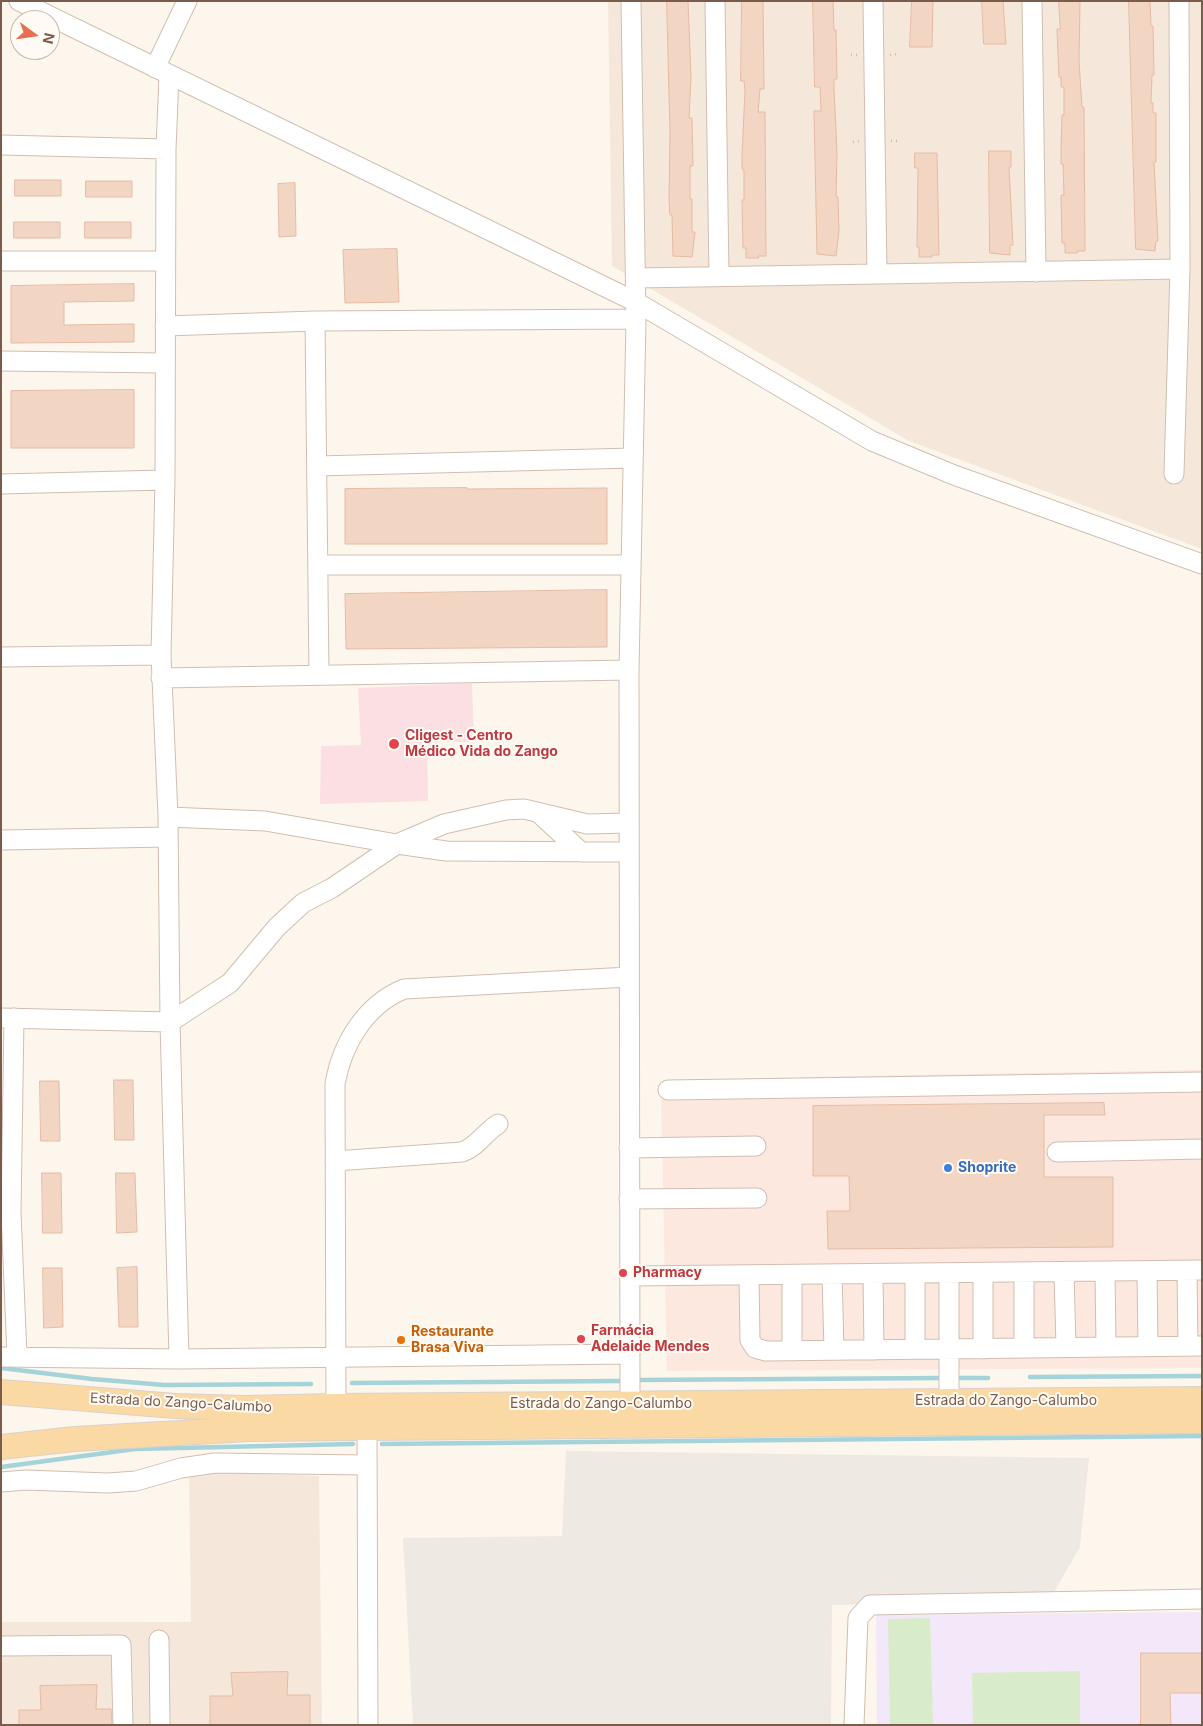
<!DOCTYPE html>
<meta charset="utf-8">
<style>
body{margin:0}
#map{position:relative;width:1203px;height:1726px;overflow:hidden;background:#fdf6ec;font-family:Inter,sans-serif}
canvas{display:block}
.frame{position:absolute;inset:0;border:2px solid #7a5c4d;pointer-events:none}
.north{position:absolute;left:10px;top:10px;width:50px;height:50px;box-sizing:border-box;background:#fffaf3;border:1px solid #cabbb1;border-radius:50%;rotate:104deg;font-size:14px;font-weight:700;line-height:20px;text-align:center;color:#7a5c4d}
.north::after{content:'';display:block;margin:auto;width:18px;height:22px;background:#e76f51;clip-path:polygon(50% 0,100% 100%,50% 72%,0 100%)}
</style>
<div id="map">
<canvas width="1203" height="1726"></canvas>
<div class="frame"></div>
<div class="north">N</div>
</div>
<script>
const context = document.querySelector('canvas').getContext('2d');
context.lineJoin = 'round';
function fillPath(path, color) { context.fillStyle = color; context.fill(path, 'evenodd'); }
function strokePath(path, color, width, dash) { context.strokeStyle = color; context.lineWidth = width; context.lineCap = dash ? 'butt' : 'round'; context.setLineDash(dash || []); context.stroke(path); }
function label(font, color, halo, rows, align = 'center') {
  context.font = font + ' Inter,sans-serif'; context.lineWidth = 4; context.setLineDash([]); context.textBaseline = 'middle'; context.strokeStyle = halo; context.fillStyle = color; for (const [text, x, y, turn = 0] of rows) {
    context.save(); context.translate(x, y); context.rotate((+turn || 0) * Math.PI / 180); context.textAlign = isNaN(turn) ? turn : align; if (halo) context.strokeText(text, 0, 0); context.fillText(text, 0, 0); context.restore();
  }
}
fillPath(new Path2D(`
 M608,1H1202V549L909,441L612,266Z
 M189,1471L319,1476L322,1725H1V1622H191Z`), '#f5e8da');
fillPath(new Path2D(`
 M1202,1070V1368L667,1371L661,1100L688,1090L795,1094L800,1077Z`), '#fde8e0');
fillPath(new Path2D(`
 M566,1451L1089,1458L1080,1547L1050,1599L832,1605L831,1725H413L403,1538L562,1536Z`), '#efe9e4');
fillPath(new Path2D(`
 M1202,1612V1725H877L876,1615Z`), '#f3e8fa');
fillPath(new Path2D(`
 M472,683L474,742H427L428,801L320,804L321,746L361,745L358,688Z`), '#fbdfe3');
fillPath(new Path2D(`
 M930,1618L933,1725H890L888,1619Z
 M1080,1671V1725H973L972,1673Z`), '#d8ecc9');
strokePath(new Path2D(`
 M1,1368L92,1379L164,1385L311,1384
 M1030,1377L1202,1376
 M954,1378H988
 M638,1380L944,1378
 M352,1383L619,1381
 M382,1444L1202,1436
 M1,1467L135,1449L353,1444`), '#a5d3da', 4.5);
const building = new Path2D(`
 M667,1H688L691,76L689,118H692L693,166H690V199H692V232H695L692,257L673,256L672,215H670L669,200L670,133Z
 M742,1H763L764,89H760L758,112H765L766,256H758L759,258H746V248H743L742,200H744V170L742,169V154L745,91L744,81H741Z
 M813,1H833L834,30H836L837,79H834V89L837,152L836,197H838L839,231L836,256L817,254L814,111H821L820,87H815Z
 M912,1H933L932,47H910Z
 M982,1H1003L1006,44H984Z
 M1059,1H1080L1079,61L1082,107H1084L1085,251H1077V253H1065V243H1062L1061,195H1064L1063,164H1061V149L1062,115H1064V87H1061V77H1059L1057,29H1060Z
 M1129,1H1150L1151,26H1153L1154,75H1152L1151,103H1153V113H1156V162H1154L1158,241H1156L1155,251L1136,249Z
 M989,151H1011V167H1009L1013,245H1010V255L990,253Z
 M915,153H937L939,255H932V257H919V247H917L918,168H915Z
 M15,180H61V196H15Z
 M86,181H132V197H86Z
 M295,183L296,236L279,237L278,184Z
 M14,222H60V238H14Z
 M85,222H131V238H85Z
 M397,249L399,302L345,303L343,250Z
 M134,284V301L64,302V325L134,324V342L11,343V286Z
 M134,390V448H11V391Z
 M467,488V489L607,488V544H345V489Z
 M607,590V647L346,649L345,594Z
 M114,1080H133L134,1140H115Z
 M40,1081H59L60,1141H41Z
 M1104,1103L1105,1115H1044V1177H1113V1247L828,1249L827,1211H850L849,1176H813V1106Z
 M42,1173H61L62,1233H43Z
 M116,1173H135L137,1232L117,1233Z
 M137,1267L138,1327H119L117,1268Z
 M43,1268H62L63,1327L44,1328Z
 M1141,1653H1202V1693H1170L1171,1725H1141Z
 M288,1672L287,1695H310V1725H210V1696H233L231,1673Z
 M97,1685L96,1709H111L112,1725H19V1710H41L40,1686Z`);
fillPath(building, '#f3d5c3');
strokePath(building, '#e6bba3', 1);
const minor = new Path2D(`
 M19,1L636,302L872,441L954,475L1202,564
 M715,1L719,277
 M873,1L877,274
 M1032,1L1036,272
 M155,68L187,1
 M169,76L166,149L165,480L161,655L168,817L170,1022L179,1359
 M1,145L166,149
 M1,261H164
 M636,278L1180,269
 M315,321L319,675
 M165,326L315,321L636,319
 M1,361L165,363
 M317,466L633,458
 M1174,474L1180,269L1179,1
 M1,484L165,480
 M318,565H631
 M1,657L161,655
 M161,678L629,670
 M540,814L581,852
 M168,817L265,821L397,844L444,824L506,810L524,809L587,824L628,823
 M1,840L168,837
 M1,1018L170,1022L230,983L277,927L303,903L332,888L397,844L446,851L628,852
 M14,1018L11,1212L17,1356
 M668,1090L1202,1082
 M629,1148L756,1146
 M1057,1152L1202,1149
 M335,1161L462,1152C477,1147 484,1133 498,1124
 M629,1199L757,1198
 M1147,1271L1148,1346
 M1187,1271L1188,1346
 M1064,1272L1066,1347
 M1105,1272L1106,1347
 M983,1273V1349
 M1024,1273V1348
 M873,1274L874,1350
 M915,1274V1349
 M949,1274V1402
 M832,1275L834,1350
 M629,1276L1202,1270
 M749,1276L750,1340L755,1348L766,1351L1202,1346
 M792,1276V1351
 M1,1357L179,1359L629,1354
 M630,1403L629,670L636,319L631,1
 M336,1406L335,1084C342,1044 365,1005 404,989L629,977
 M367,1429L368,1725
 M1,1482L26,1480L108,1483L136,1481L181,1468L215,1463L367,1465
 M159,1640L160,1725
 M1,1646L121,1645L123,1725
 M854,1725L858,1618L870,1605L1202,1599`);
const major = new Path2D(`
 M1,1392L175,1406L245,1408L336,1406L1202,1399
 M1,1447L75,1439L249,1429L1202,1421`);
strokePath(minor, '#d1beb0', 21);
strokePath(major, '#dad1cd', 26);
strokePath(new Path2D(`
 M851,55H858
 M890,55L898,54
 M891,141H900
 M853,142L859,141`), '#d9b8a5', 2.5, [1, 4]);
strokePath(minor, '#fff', 19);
strokePath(major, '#fbd9a5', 24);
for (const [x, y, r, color] of [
 [394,744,6,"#e0444e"],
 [948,1168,5,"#3f7fe0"],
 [623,1273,5,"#e0444e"],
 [581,1339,5,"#e0444e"],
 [401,1340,5,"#e8710a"]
]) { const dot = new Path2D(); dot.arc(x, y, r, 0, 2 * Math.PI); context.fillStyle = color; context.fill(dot); strokePath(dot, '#fffaf3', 2); }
label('bold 14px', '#be3a42', '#fffaf3', [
 ["Cligest - Centro",405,736],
 ["Médico Vida do Zango",405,752],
 ["Pharmacy",633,1273],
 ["Farmácia",591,1331],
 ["Adelaide Mendes",591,1347]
], 'left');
label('bold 14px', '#366cbe', '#fffaf3', [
 ["Shoprite",958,1168]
], 'left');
label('bold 14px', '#c56008', '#fffaf3', [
 ["Restaurante",411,1332],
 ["Brasa Viva",411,1348]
], 'left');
label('14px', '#7a5c4d', '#fffaf3', [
 ["Estrada do Zango-Calumbo",1006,1401],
 ["Estrada do Zango-Calumbo",181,1403,3],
 ["Estrada do Zango-Calumbo",601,1404]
]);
</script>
